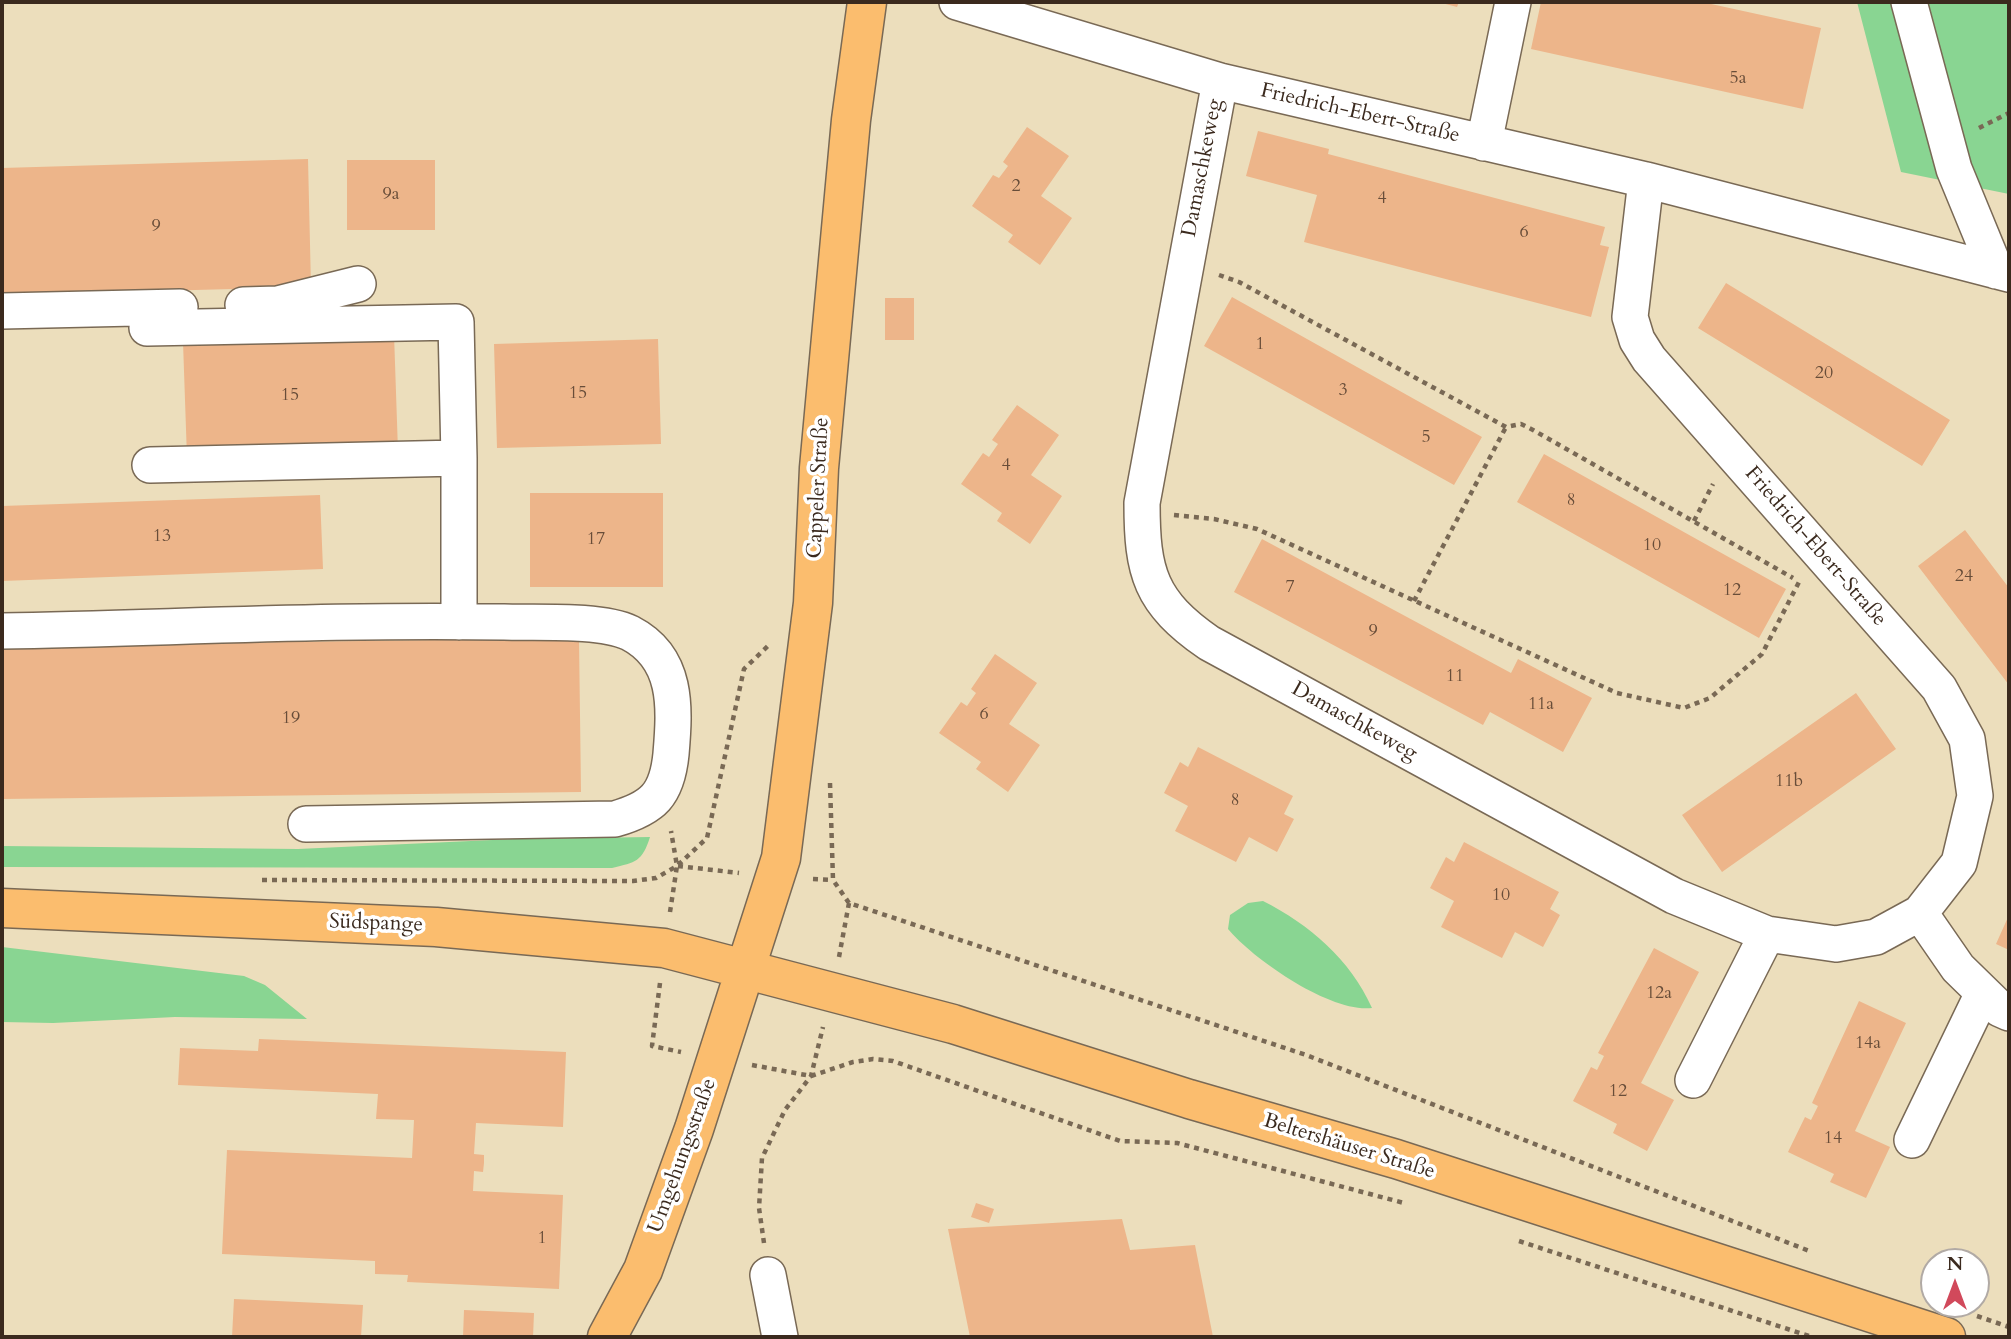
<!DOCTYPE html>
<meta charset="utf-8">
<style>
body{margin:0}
#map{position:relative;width:2011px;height:1339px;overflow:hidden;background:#ecdebc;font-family:Cardo,serif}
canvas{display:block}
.frame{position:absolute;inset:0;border:4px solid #3b2a1e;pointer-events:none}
.north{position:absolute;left:1920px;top:1248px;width:70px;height:70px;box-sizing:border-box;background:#fff;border:2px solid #b1aaa5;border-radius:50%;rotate:0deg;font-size:19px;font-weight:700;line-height:28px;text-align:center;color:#3b2a1e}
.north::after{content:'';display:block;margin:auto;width:24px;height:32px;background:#d1495b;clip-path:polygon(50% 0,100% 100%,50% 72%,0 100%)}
</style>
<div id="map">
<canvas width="2011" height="1339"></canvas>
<div class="frame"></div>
<div class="north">N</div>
</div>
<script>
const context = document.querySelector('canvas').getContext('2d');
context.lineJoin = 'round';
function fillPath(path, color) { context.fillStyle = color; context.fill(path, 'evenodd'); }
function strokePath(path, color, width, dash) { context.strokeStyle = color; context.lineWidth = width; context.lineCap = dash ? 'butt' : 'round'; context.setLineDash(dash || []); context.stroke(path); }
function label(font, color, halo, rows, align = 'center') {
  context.font = font + ' Cardo,serif'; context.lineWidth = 7; context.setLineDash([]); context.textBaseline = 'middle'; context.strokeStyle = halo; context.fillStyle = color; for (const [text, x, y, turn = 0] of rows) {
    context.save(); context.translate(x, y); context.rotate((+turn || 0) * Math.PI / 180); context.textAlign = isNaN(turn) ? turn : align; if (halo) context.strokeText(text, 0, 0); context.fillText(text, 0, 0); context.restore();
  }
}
fillPath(new Path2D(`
 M1857,2H2009V194L1901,172Z
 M650,837C642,862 636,862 612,868L2,867V846L298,849L514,839Z
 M1263,901C1310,925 1350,959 1372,1008C1331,1013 1254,960 1228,929L1230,915L1248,903Z
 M2,947L244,976L265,985L307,1019L175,1017L53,1023L2,1022Z`), '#89d592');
fillPath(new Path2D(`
 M1438,2H1459L1457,7Z
 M1541,2H1702L1821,28L1803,109L1531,49Z
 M1027,127L1069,156L1041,196L1072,218L1040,265L1008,242L1013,235L972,206L993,175L999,178L1008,166L1003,162Z
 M1258,131L1329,149L1328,154L1605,227L1600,245L1609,247L1591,317L1304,242L1317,195L1246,176Z
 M308,159L311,287L2,295V168Z
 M347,160H435V230H347Z
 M1726,283L1950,420L1922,466L1698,328Z
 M1232,297L1482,437L1454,485L1204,346Z
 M885,298H914V340H885Z
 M394,334L398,451L187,458L183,342Z
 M658,339L661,444L497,448L494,344Z
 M1017,405L1059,435L1031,475L1062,496L1030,544L997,521L1002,513L961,484L983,453L989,457L998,444L992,440Z
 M1544,454L1786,589L1759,638L1517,502Z
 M530,493H663V587H530Z
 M320,495L323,569L2,581V506Z
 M1965,530L2009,588V685L1918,566Z
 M1262,539L1511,673L1518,659L1592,698L1563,752L1490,712L1483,725L1234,592Z
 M579,638L581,792L2,799V646Z
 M995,654L1037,683L1009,724L1040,745L1008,792L976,769L981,762L939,733L961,702L967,706L976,693L971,689Z
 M1856,693L1896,749L1722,872L1682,815Z
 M1198,747L1293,796L1284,814L1294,819L1277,852L1249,837L1236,862L1175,831L1188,806L1164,793L1180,762L1188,767Z
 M1464,842L1559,892L1550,909L1560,915L1543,947L1515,932L1502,958L1441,927L1454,901L1430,888L1446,857L1454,862Z
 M2009,915V950L1996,944Z
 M1654,948L1699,972L1641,1083L1674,1100L1647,1151L1613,1133L1617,1124L1573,1101L1591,1067L1597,1070L1604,1056L1598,1053Z
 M1859,1001L1906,1023L1855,1131L1890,1147L1866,1198L1830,1182L1834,1174L1788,1152L1805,1117L1811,1120L1818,1106L1812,1103Z
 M259,1039L566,1052L563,1127L476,1123L474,1154L484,1155V1163L483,1172L474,1171L473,1191L563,1195L559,1289L407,1282L408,1275L375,1274V1261L222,1254L227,1150L412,1158L414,1120L376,1119L378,1094L178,1085L180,1048L258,1051Z
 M976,1203L994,1209L989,1223L971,1217Z
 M1122,1219L1130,1250L1195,1245L1213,1337H970L948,1229Z
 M234,1299L363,1305L361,1337H232Z
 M464,1310L534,1313L533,1337H463Z`), '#edb58a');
const minor = new Path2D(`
 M957,2L1220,81L1646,180L2009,274
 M1909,2L1954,169L1996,271
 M1220,81L1142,503C1142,573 1150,602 1209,643L1674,896L1767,934L1836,944L1876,937L1920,913L1959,863L1975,796L1967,739L1939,688L1649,359L1637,340L1630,317L1646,180
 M1484,143L1513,2
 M243,305L278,304L358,284
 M2,311L180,307
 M147,328L456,322L459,458
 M150,465L459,458V622
 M2,631C169,628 337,619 504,622C537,623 601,619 630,633C678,658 675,707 671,754C667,795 653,808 615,819L306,824
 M1920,913L1958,968L2000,1009L2009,1013
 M1693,1080L1767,934
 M1912,1140L1983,993
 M768,1275L780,1337`);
const major = new Path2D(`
 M2,908L436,927L664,948L953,1024L1189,1099L1396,1159L1946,1337
 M607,1337L643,1270L694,1129L781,858L813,603L819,468L851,120L867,2`);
strokePath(minor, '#796955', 38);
strokePath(major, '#796955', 41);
strokePath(new Path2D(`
 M1979,128L2009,113
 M1219,275L1239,282L1506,427L1521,424L1533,430L1793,578
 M1174,515L1214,519L1257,529L1617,693L1684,708L1710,698L1762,654L1799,582
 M1694,521L1713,484
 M1414,601L1506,427
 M830,783L833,880L849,903L1306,1055L1812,1252
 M678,866L739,873
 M813,879L833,880
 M262,880L633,881L656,878L677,866L707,838L744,669L771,643
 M670,912L677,866L671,831
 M839,957L849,903
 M660,983L652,1046L681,1052
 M752,1065L811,1076L853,1062L873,1059L893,1061L1120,1141L1177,1143L1404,1203
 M1519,1241L1812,1337
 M764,1243L759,1208L762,1158L785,1110L811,1076L823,1027
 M1977,1316L2009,1327`), '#796955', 4.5, [5, 5]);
strokePath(minor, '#fff', 35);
strokePath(major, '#fbbd6e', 38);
label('18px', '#684d39', null, [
 ["5a",1738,79],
 ["2",1016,187],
 ["9a",391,195],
 ["4",1382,199],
 ["9",156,227],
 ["6",1524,233],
 ["1",1260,345],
 ["20",1824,374],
 ["3",1343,391],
 ["15",578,394],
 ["15",290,396],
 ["5",1426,438],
 ["4",1006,466],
 ["8",1571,501],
 ["13",162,537],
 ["17",596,540],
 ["10",1652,546],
 ["24",1964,577],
 ["7",1290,588],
 ["12",1732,591],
 ["9",1373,632],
 ["11",1455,677],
 ["11a",1541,705],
 ["6",984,715],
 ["19",291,719],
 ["11b",1789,782],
 ["8",1235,801],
 ["10",1501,896],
 ["12a",1659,994],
 ["14a",1868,1044],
 ["12",1618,1092],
 ["14",1833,1139],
 ["1",542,1239]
]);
label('21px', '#3b2a1e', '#fff', [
 ["Friedrich-Ebert-Straße",1360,114,13],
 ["Damaschkeweg",1203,168,-79],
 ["Cappeler Straße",819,488,-87],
 ["Friedrich-Ebert-Straße",1815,547,49],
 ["Damaschkeweg",1354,722,29],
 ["Südspange",376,924,2],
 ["Beltershäuser Straße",1349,1147,17],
 ["Umgehungsstraße",683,1156,-70]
]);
</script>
